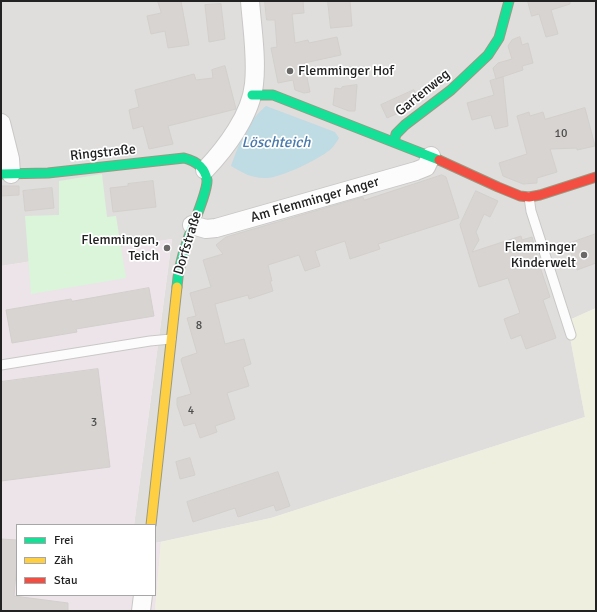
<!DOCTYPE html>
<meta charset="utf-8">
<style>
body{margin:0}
#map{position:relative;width:597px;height:612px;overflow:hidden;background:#f0eeeb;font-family:Signika,sans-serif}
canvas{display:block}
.frame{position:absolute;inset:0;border:2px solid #222;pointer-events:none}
.legend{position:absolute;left:16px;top:524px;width:140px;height:72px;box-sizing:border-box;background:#fff;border:1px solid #a7a7a7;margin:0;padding:5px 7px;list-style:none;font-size:12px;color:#222}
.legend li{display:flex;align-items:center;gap:8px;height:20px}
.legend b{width:20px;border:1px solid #a7a7a7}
</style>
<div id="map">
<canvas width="597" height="612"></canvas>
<div class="frame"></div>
<ul class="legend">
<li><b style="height:5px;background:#16e098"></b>Frei</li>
<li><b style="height:5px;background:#ffcf43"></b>Zäh</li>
<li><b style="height:5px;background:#f24e42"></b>Stau</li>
</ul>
</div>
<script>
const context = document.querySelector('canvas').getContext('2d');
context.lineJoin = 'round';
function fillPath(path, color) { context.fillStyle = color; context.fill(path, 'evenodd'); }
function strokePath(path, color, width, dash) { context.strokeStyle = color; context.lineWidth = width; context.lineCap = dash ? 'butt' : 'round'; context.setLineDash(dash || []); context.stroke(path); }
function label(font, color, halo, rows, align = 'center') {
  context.font = font + ' Signika,sans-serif'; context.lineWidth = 3.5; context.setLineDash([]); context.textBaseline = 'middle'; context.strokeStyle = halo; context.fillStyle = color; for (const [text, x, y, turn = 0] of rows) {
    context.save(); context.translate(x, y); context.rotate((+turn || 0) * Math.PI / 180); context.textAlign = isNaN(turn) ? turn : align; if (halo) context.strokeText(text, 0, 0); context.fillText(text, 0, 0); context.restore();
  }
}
fillPath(new Path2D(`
 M1,1H596V308L567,321L585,417L271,518L155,543V525H134L172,239L1,266Z`), '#dfdedc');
fillPath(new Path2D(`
 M172,239L134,525H17V595H155V543L161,542L155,611H1V266Z`), '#ede4e9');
fillPath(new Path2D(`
 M596,308V611H155L161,542L271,518L585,417L567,321Z`), '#efefdf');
fillPath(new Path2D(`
 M102,174L107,217L116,216L126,278L31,294L25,216L59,215V181Z`), '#daf5da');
fillPath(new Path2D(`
 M266,106L335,132L339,138C337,141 335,145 332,148C322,158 279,179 265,178C251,178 243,173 231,166C240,142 246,123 266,106Z`), '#bfdbe3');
const building = new Path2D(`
 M158,1H181L189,45L168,48L165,31L151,34L147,16L161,13Z
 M265,1H303L304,13L292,14L295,43L308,40L309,43L337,37L341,55L304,63L310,92L304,93L295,90L293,80L278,83L271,48L277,47L275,20H267Z
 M328,1H350L352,26L331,28Z
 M528,1H570V4L551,10L558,34L546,37L539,14L532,16Z
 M221,4L225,39L209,42L205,5Z
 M520,37L522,45L528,43L533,63L522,66L523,70L496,79L493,68L498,63L512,59L508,46L512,40Z
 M225,66L236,109L168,126L173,144L149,149L143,126L133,129L129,110L139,107L135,90L194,74L196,80L213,78L212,70Z
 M503,77L508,126L495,129L491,115L472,120L467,103L494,95L490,81Z
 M357,85L355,111H349L333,105L335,88L341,89L342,87Z
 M414,90L418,99L403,111L387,118L381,105Z
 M585,108L595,146L577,150V148L550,149L557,172L537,178V183L523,184L503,176L499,163L527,154L517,116L529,112L530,116L543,112L545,119Z
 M442,175L446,177L459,218L378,244L380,249L350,259L345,241L315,251L320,266L305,271L299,255L268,265L272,281H270L273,291L249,299L248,295L215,304L225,344L244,339L251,364L243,367L249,386L227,393L235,419L215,426L217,432L200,438L195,423L184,426L177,405V398L191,394L181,360L182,358L197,353L187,318L196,316L190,293L211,287L203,260L223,254L216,245L226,237L363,197L364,200Z
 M153,181L156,207L113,212L110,188L128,186V184Z
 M1,186H19V195L1,196Z
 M52,188L54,208L25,211L23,191Z
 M476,191L498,201L490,217L484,214L476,232L479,240L472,252L521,236L522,240L532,237L537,255H536L550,297L543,300L556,338L526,349L521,335L511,339L504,319L520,313L508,278L479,287L460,225Z
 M596,234V263L577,270L568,244Z
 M149,288L154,316L76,329L77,332L12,343L6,310L71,299L72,301Z
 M98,369L110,467L1,481V382Z
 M190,458L195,475L180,479L176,462Z
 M278,472L290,506L276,511L274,505L238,517L235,508L193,522L187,502Z
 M1,539L17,540V562L14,596L68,603V611H1Z`);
fillPath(building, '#d7d4d2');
strokePath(building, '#d3d0cc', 1);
const lane = new Path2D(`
 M529,197L531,211L571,335
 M1,365L150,341L171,339`);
const street = new Path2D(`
 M1,123L10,159L11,174
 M205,170C226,148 251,115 254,84C257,58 252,27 250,1
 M192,225L206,229L216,228L416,171L426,167L431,156
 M141,611L143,595`);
const fast = new Path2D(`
 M252,95H273L439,160
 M394,142L396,134L405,125L451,90L488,55L499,38L509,1
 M1,174L48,173L184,158C196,161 205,167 207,180C208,191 191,229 187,242C182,256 178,272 177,287`);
const slow = new Path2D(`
 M151,525L177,287`);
const jam = new Path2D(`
 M439,160L498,187L520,196L529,197L540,195L596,177`);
strokePath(lane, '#c9c8c7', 11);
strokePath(street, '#c9c8c7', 20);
strokePath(fast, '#999a82', 11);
strokePath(slow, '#999a82', 11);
strokePath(jam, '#999a82', 11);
strokePath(lane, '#fdfcfc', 9);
strokePath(street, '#fdfcfc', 18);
strokePath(fast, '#16e098', 9);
strokePath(slow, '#ffcf43', 9);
strokePath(jam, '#f24e42', 9);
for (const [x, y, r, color] of [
 [290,71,4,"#6a6968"],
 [167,248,4,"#6a6968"],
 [584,255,4,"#6a6968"]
]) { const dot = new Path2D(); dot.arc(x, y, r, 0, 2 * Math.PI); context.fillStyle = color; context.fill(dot); strokePath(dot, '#fff', 1.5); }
label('12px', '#4f4e4e', null, [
 ["10",561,134],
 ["8",199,326],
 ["4",191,411],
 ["3",94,423]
]);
label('14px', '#222', '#fff', [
 ["Flemminger Hof",298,71,"left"],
 ["Flemmingen,",159,240],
 ["Teich",159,256],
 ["Flemminger",576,247],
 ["Kinderwelt",576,263]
], 'right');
label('14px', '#222', '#fff', [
 ["Gartenweg",423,93,-39],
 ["Ringstraße",103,153,-6],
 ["Am Flemminger Anger",315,200,-16],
 ["Dorfstraße",188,243,-73]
]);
label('italic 15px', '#4a7aab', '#fff', [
 ["Löschteich",276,143]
]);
</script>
